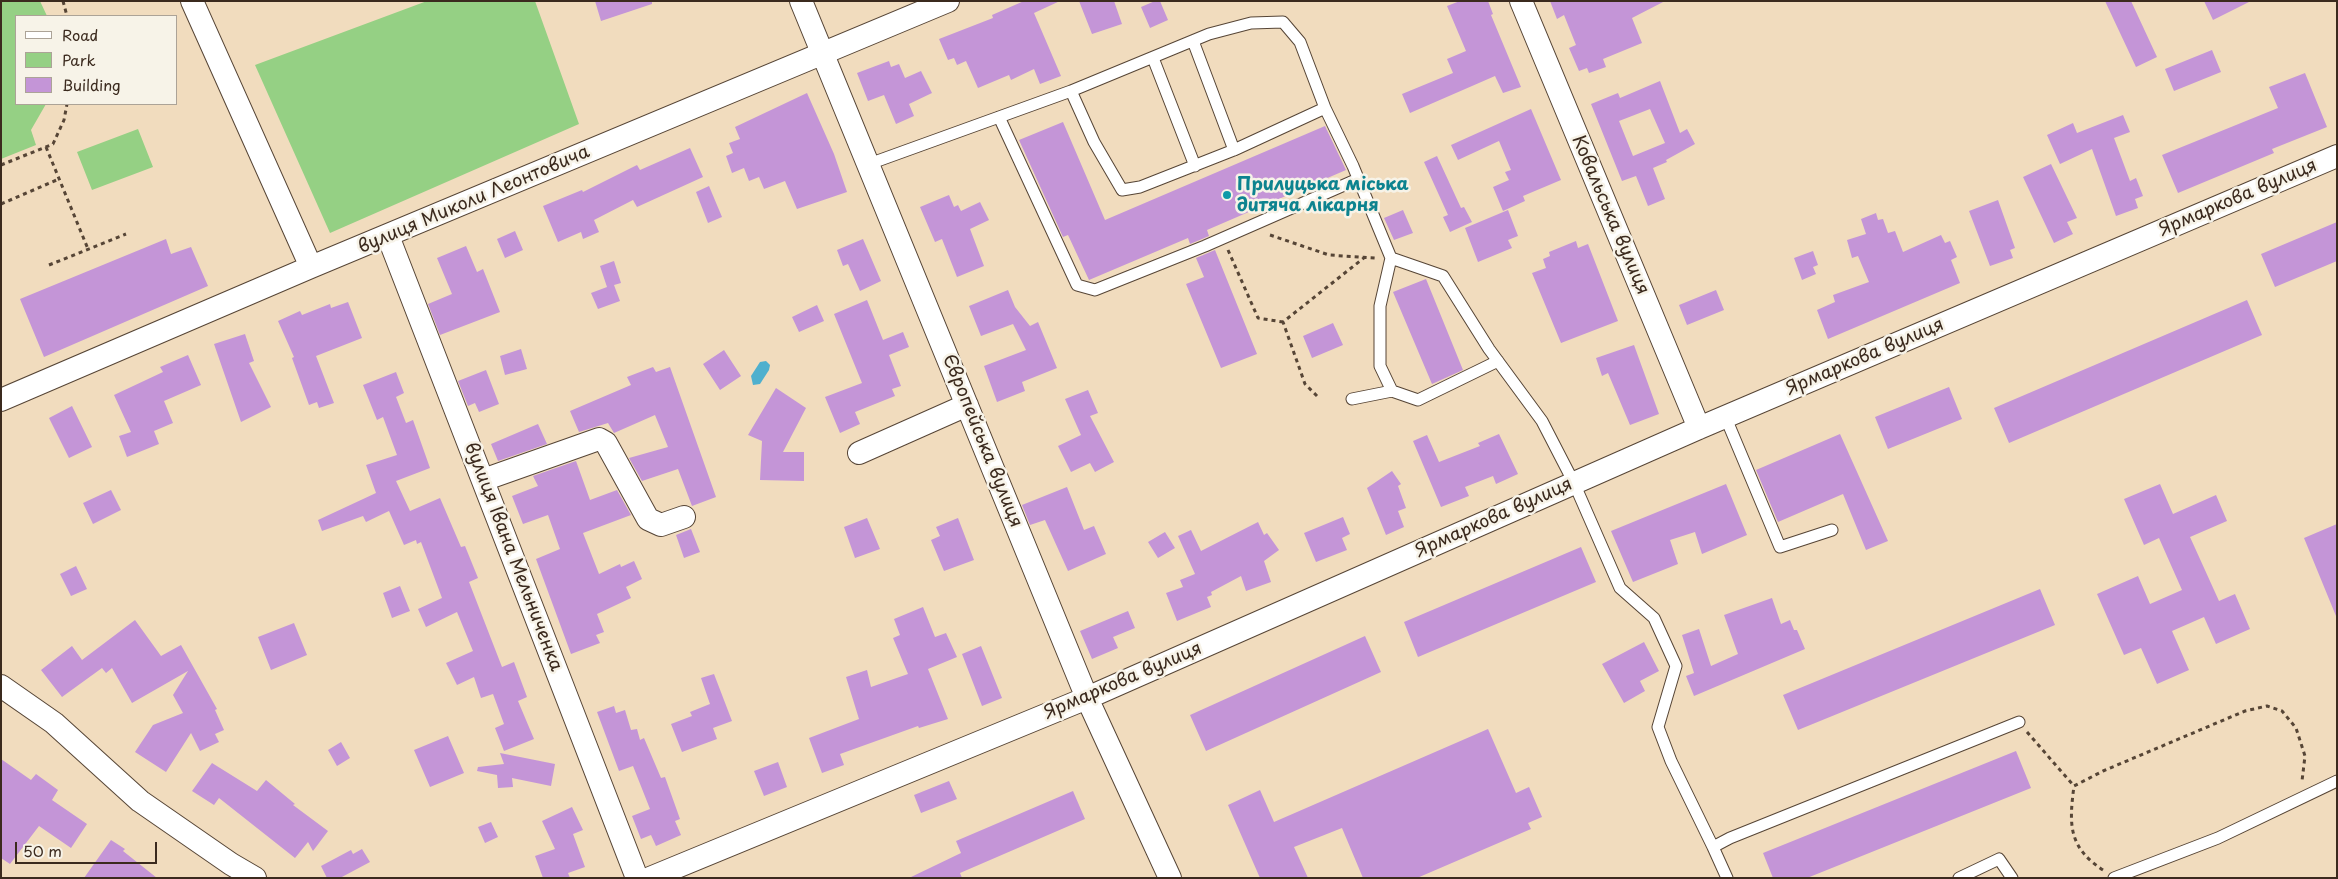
<!DOCTYPE html>
<meta charset="utf-8">
<style>
body{margin:0}
#map{position:relative;width:2338px;height:879px;overflow:hidden;background:#f1dcbe;font-family:"Playpen Sans",sans-serif}
canvas{display:block}
.frame{position:absolute;inset:0;border:2px solid #3b2a1e;pointer-events:none}
.legend{position:absolute;left:15px;top:15px;width:162px;height:90px;box-sizing:border-box;background:#f7f3e8;border:1px solid #aca397;margin:0;padding:6px 9px;list-style:none;font-size:15px;color:#3b2a1e}
.legend li{display:flex;align-items:center;gap:10px;height:25px}
.legend b{width:25px;border:1px solid #aca397}
.scale{position:absolute;left:15px;top:842px;width:142px;height:22px;box-sizing:border-box;border:2px solid #3b2a1e;border-top:0;padding-left:6px;font-size:15px;line-height:18px;white-space:nowrap;color:#3b2a1e;-webkit-text-stroke:4px #f7f3e8;paint-order:stroke}
</style>
<div id="map">
<canvas width="2338" height="879"></canvas>
<div class="frame"></div>
<ul class="legend">
<li><b style="height:6px;background:#fff"></b>Road</li>
<li><b style="height:14px;background:#95d084"></b>Park</li>
<li><b style="height:14px;background:#c495d7"></b>Building</li>
</ul>
<div class="scale">50 m</div>
</div>
<script>
const context = document.querySelector('canvas').getContext('2d');
context.lineJoin = 'round';
function fillPath(path, color) { context.fillStyle = color; context.fill(path, 'evenodd'); }
function strokePath(path, color, width, dash) { context.strokeStyle = color; context.lineWidth = width; context.lineCap = dash ? 'butt' : 'round'; context.setLineDash(dash || []); context.stroke(path); }
function label(font, color, halo, rows, align = 'center') {
  context.font = font + ' "Playpen Sans",sans-serif'; context.lineWidth = 5; context.setLineDash([]); context.textBaseline = 'middle'; context.strokeStyle = halo; context.fillStyle = color; for (const [text, x, y, turn = 0] of rows) {
    context.save(); context.translate(x, y); context.rotate((+turn || 0) * Math.PI / 180); context.textAlign = isNaN(turn) ? turn : align; if (halo) context.strokeText(text, 0, 0); context.fillText(text, 0, 0); context.restore();
  }
}
fillPath(new Path2D(`
 M1,1H40L47,16H16V104H46L31,130L36,145L1,159Z
 M427,1H535L579,124L330,233L255,65Z
 M138,129L153,167L92,190L77,152Z`), '#95d084');
fillPath(new Path2D(`
 M766,361L770,365L769,370L760,384L753,385L751,376L760,362Z`), '#4fb0ce');
fillPath(new Path2D(`
 M595,1H652V4L601,21Z
 M1024,1H1060L1034,13L1061,76L1040,84L1034,69L1011,80L1009,75L978,88L966,61L957,65L954,58L948,60L939,39L993,18L992,15Z
 M1079,1H1114L1122,24L1092,34Z
 M1155,1H1160L1168,20L1150,28L1141,7Z
 M1460,1H1488L1493,14L1491,15L1521,87L1503,93L1495,76L1410,113L1402,94L1453,73L1447,59L1466,51L1447,6Z
 M1550,1H1665L1632,18L1642,43L1603,59L1606,67L1589,73L1587,68L1579,71L1569,48L1576,45L1564,15L1557,19Z
 M2105,1H2131L2157,57L2136,67Z
 M2204,1H2251L2213,20Z
 M2212,50L2221,72L2174,91L2165,69Z
 M889,61L891,67L899,64L905,78L921,71L932,93L909,104L914,116L896,124L884,95L868,101L857,73Z
 M2305,73L2327,127L2272,149L2274,153L2178,193L2162,155L2278,108L2269,87Z
 M1660,81L1680,133L1687,129L1695,144L1666,160L1667,162L1653,168L1665,199L1648,206L1636,176L1622,181L1591,104L1618,93L1620,98ZM1650,109L1665,143L1633,156L1619,121Z
 M807,93L834,154L847,192L797,209L785,181L764,189L759,177L749,181L744,168L732,173L726,156L733,153L729,143L740,139L735,127Z
 M1531,109L1561,180L1523,196L1525,201L1503,211L1493,187L1509,180L1505,172L1511,170L1499,141L1458,160L1451,145Z
 M2123,115L2130,132L2114,138L2130,181L2136,178L2143,196L2135,199L2138,208L2116,216L2092,149L2060,164L2047,135L2073,123L2077,133Z
 M1063,122L1105,220L1325,126L1346,170L1207,230L1209,236L1202,239L1190,244L1188,238L1089,280L1068,235L1063,237L1019,140Z
 M690,148L703,177L637,207L633,200L594,220L599,232L583,239L581,232L558,242L543,206L582,190L583,192L637,165L640,170Z
 M1437,156L1461,208L1464,207L1472,222L1450,232L1443,217L1448,215L1424,162Z
 M2051,164L2077,218L2067,222L2073,234L2054,243L2023,177Z
 M709,186L722,217L708,223L696,192Z
 M949,195L954,207L958,205L961,211L980,202L989,220L970,229L984,266L957,277L942,239L935,242L920,207Z
 M1998,200L2015,248L2010,250L2013,258L1990,266L1969,211Z
 M1403,210L1413,233L1394,240L1384,218Z
 M1508,210L1518,236L1508,240L1512,248L1478,262L1465,228Z
 M1876,213L1878,220L1883,219L1888,233L1895,231L1903,252L1941,235L1945,243L1950,241L1957,257L1951,260L1960,283L1828,339L1817,310L1835,302L1833,295L1869,282L1858,256L1852,258L1847,240L1866,234L1861,219Z
 M2337,222V261L2275,287L2261,254Z
 M515,231L523,250L505,258L497,239Z
 M166,239L171,254L191,247L208,286L44,357L20,299Z
 M863,239L881,281L860,291L848,264L843,266L837,250Z
 M1576,241L1578,248L1588,244L1618,321L1561,343L1532,273L1546,268L1543,259L1550,256L1549,252Z
 M466,246L477,272L483,269L500,312L440,335L428,304L452,294L437,258Z
 M1215,250L1257,354L1221,368L1186,284L1204,277L1196,258Z
 M1813,251L1818,265L1813,267L1816,274L1802,280L1794,258Z
 M614,261L621,283L614,285L620,301L598,309L591,293L607,287L600,266Z
 M1426,279L1463,370L1432,384L1393,292Z
 M1008,290L1015,307L1030,326L1038,322L1057,368L1022,382L1025,391L997,402L984,366L1026,350L1013,324L981,336L969,306Z
 M1716,290L1724,310L1687,325L1679,305Z
 M867,300L883,340L903,332L909,347L889,355L901,386L892,389L895,396L855,412L860,424L840,433L825,397L862,383L834,314Z
 M2247,300L2262,335L2009,443L1994,408Z
 M348,302L362,338L316,356L334,403L319,408L317,402L309,405L292,358L294,357L278,321L300,311L302,315L330,304L331,308Z
 M817,305L824,321L799,332L792,317Z
 M1333,323L1343,345L1312,358L1303,336Z
 M245,334L254,361L249,363L271,407L241,422L214,344Z
 M1634,345L1659,414L1630,425L1608,373L1602,376L1596,358Z
 M521,349L527,369L505,375L500,356Z
 M724,350L741,376L720,390L703,364Z
 M188,355L201,385L164,401L173,423L154,431L159,444L127,457L119,436L131,432L114,395L163,372L160,367Z
 M653,367L656,372L670,367L716,497L692,506L678,469L642,481L629,458L668,447L655,415L614,433L608,423L579,432L570,411L631,385L627,377Z
 M486,370L499,404L479,412L475,403L468,406L458,381Z
 M396,372L404,393L396,397L406,423L413,420L430,468L396,481L410,511L440,498L461,547L465,546L478,578L469,582L502,667L514,662L527,697L518,701L534,739L504,751L495,728L504,724L493,694L481,698L474,677L457,685L446,663L473,651L457,612L426,627L418,609L442,598L421,542L417,544L416,540L404,545L389,511L366,522L363,516L322,531L318,520L376,493L366,465L397,455L383,417L377,420L363,385Z
 M1949,387L1962,419L1888,449L1875,417Z
 M776,388L806,408L783,452H804V481L760,480L762,441L748,435Z
 M1088,390L1098,413L1090,416L1114,462L1095,472L1090,463L1071,472L1058,446L1081,435L1065,399Z
 M72,406L92,447L69,458L49,418Z
 M538,424L547,444L498,461L491,444Z
 M1499,434L1518,474L1496,484L1493,476L1465,487L1469,496L1441,507L1413,441L1427,435L1439,462L1480,446L1478,443Z
 M1840,434L1888,541L1866,550L1843,494L1778,522L1756,470Z
 M576,461L590,500L617,490L631,515L583,533L599,574L620,564L621,567L634,561L642,579L626,587L631,598L597,614L604,632L596,635L600,643L571,654L536,559L560,549L548,515L523,524L512,496L538,486L533,476Z
 M1392,471L1401,484L1398,486L1406,508L1398,511L1404,527L1386,535L1367,488Z
 M1726,484L1747,535L1702,554L1695,532L1670,540L1678,564L1633,582L1611,531Z
 M2160,484L2173,514L2216,495L2227,521L2190,537L2219,601L2235,594L2250,629L2216,644L2204,617L2172,631L2189,670L2157,684L2141,648L2124,655L2097,594L2138,576L2150,604L2182,590L2159,538L2144,545L2124,499Z
 M1067,487L1084,530L1094,526L1106,554L1068,571L1045,520L1030,525L1022,505Z
 M111,490L121,510L93,524L83,503Z
 M1343,517L1350,534L1342,538L1347,550L1316,562L1304,533Z
 M867,518L880,549L855,558L844,527Z
 M958,518L974,560L944,571L931,540L940,536L936,527Z
 M1258,522L1264,535L1267,533L1279,550L1264,561L1271,582L1246,591L1241,576L1211,592L1212,595L1207,597L1211,607L1177,621L1166,593L1183,587L1180,580L1195,574L1178,536L1191,530L1201,551Z
 M2337,524V616H2336L2304,538Z
 M691,529L700,552L684,558L676,535Z
 M1165,532L1175,548L1158,558L1148,542Z
 M1581,547L1596,582L1418,657L1404,622Z
 M76,566L87,589L71,596L60,574Z
 M400,586L410,611L392,618L383,593Z
 M2040,589L2055,625L1798,730L1783,695Z
 M1772,598L1781,624L1790,620L1794,630H1797L1805,649L1694,696L1686,676L1694,673L1682,635L1699,629L1711,666L1738,654L1724,615Z
 M923,607L935,637L946,633L957,657L928,669L948,719L919,728L918,726L840,754L844,765L822,773L809,738L859,719L846,677L867,670L871,687L908,674L893,638L900,635L894,619Z
 M1128,611L1135,628L1113,637L1118,648L1092,659L1080,631Z
 M135,620L161,656L181,645L217,709L215,710L224,730L215,734L219,742L200,751L191,733L166,772L135,752L153,725L183,713L173,695L188,671L132,703L112,668L106,673L102,668L62,697L41,670L72,646L82,660Z
 M294,623L307,655L271,670L258,637Z
 M1365,636L1381,672L1206,751L1190,715Z
 M1644,642L1659,671L1640,681L1645,691L1624,703L1602,664Z
 M981,646L1002,698L982,706L962,654Z
 M714,674L732,721L713,728L717,739L682,752L671,724L692,716L690,712L710,704L701,678Z
 M614,706L616,713L625,710L631,730L637,729L640,740L644,738L661,778L665,777L680,819L675,821L681,835L656,846L651,835L641,839L632,816L650,809L633,766L619,771L597,712Z
 M1488,729L1516,793L1529,787L1542,817L1528,823L1531,829L1417,878H1363L1342,828L1294,847L1308,878H1260L1228,805L1260,790L1274,822Z
 M448,736L464,773L430,787L414,750Z
 M341,742L350,758L337,766L328,750Z
 M2016,751L2031,788L1807,878H1773L1763,853Z
 M500,753L555,764L551,786L512,778L513,787L498,788L497,775L477,771L478,767L504,764Z
 M1,759L31,780L36,774L58,790L52,800L87,824L71,848L39,826L10,864L1,858Z
 M778,762L787,787L764,796L754,771Z
 M212,763L257,791L266,780L295,804L293,805L328,831L313,851L308,842L295,858L219,798L214,805L192,791Z
 M949,781L957,799L921,813L914,795Z
 M1073,791L1085,819L960,873L962,878H909L961,853L956,841Z
 M572,807L583,830L573,834L585,867L568,873L570,878H543L535,856L555,849L542,821Z
 M491,822L498,837L485,843L478,827Z
 M111,840L125,849L123,851L157,878H84Z
 M362,849L370,862L340,878H327L321,866L351,850L353,854Z`), '#c495d7');
const lane = new Path2D(`
 M1193,41L1234,150
 M1153,58L1195,166
 M1325,108L1300,42L1283,22L1251,23L1209,34L1071,91L1094,142L1122,190L1140,187L1234,150L1325,108L1353,166L1391,258L1443,276L1489,349L1542,421L1574,483L1620,588L1654,618L1676,666L1658,727L1671,761L1713,847
 M999,117L1077,285L1095,290L1205,246L1358,179
 M869,164L1071,91
 M1391,258L1380,306V366L1392,391L1418,400L1498,361
 M1352,399L1392,391
 M1725,416L1780,547L1832,530
 M1727,878L1713,847L1730,838L2019,722
 M1959,878L1999,859L2012,878
 M2114,878L2218,838L2337,781`);
const street = new Path2D(`
 M192,1L311,267
 M801,1L1087,698L1170,878
 M1521,1L1699,428
 M388,236L637,878
 M1,400L311,267L948,1
 M859,453L967,405
 M483,480L599,439L606,443L648,519L661,525L684,517
 M1,686L54,723L140,801L231,864L255,878
 M650,878L1087,698L1699,428L2337,156`);
strokePath(lane, '#564536', 13);
strokePath(street, '#564536', 24);
strokePath(new Path2D(`
 M63,1L67,16
 M46,147L88,249
 M1,165L53,144L64,120L67,104
 M1,204L59,179
 M1270,235L1329,255L1375,258
 M1228,250L1258,318L1283,322
 M49,265L126,234
 M1317,396L1305,384L1283,322L1365,257
 M2027,732L2074,786
 M2103,870C2068,847 2069,824 2074,786L2103,771L2245,711L2267,706L2282,711L2296,728L2305,756L2302,781`), '#564536', 3, [4, 4]);
strokePath(lane, '#fff', 11);
strokePath(street, '#fff', 22);
for (const [x, y, r, color] of [
 [1227,195,5,"#0f9aa8"]
]) { const dot = new Path2D(); dot.arc(x, y, r, 0, 2 * Math.PI); context.fillStyle = color; context.fill(dot); strokePath(dot, '#f7f3e8', 2); }
label('bold 18px', '#0d838f', '#f7f3e8', [
 ["Прилуцька міська",1237,185],
 ["дитяча лікарня",1237,206]
], 'left');
label('18px', '#3b2a1e', '#f7f3e8', [
 ["Ярмаркова вулиця",2238,198,-23],
 ["вулиця Миколи Леонтовича",474,200,-23],
 ["Ковальська вулиця",1610,215,67],
 ["Ярмаркова вулиця",1865,357,-23],
 ["Європейська вулиця",982,441,68],
 ["Ярмаркова вулиця",1494,518,-24],
 ["вулиця Івана Мельниченка",513,557,69],
 ["Ярмаркова вулиця",1123,681,-23]
]);
</script>
